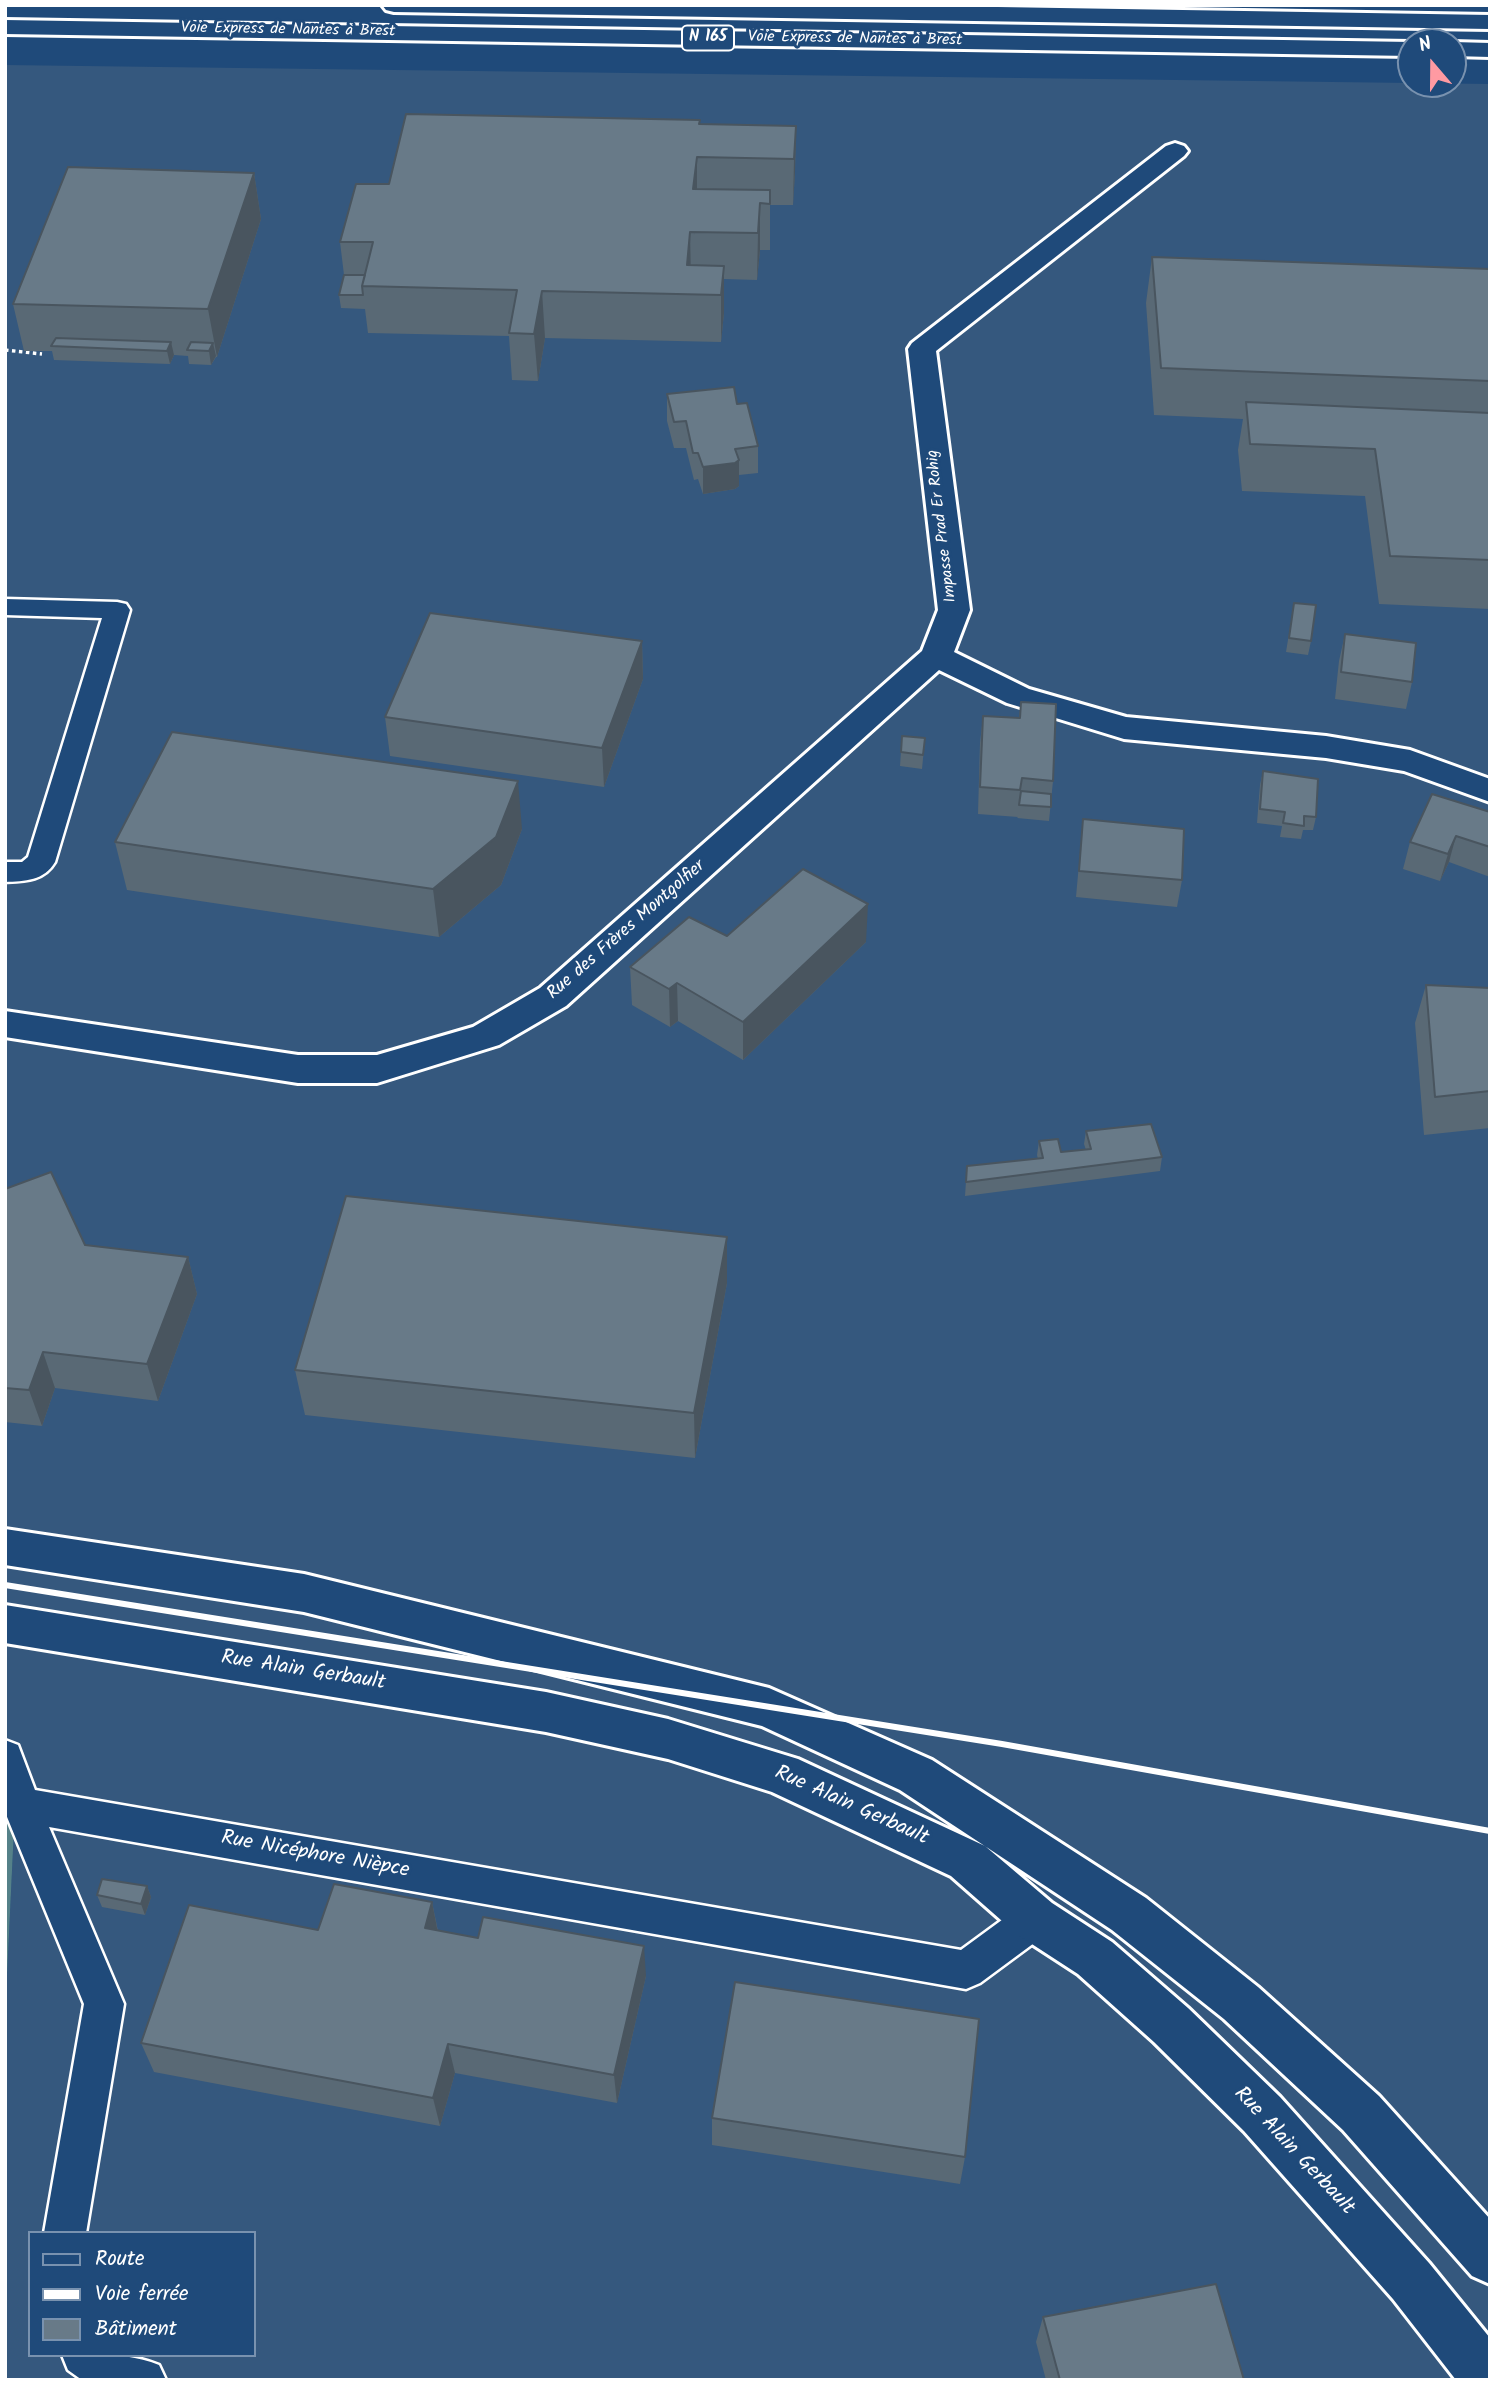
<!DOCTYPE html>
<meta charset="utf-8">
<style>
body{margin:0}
#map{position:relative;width:1495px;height:2385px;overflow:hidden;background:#1f4a7a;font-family:Kalam,sans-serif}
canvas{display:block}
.frame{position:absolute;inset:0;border:7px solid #fff;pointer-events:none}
.legend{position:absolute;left:28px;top:2231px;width:228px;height:126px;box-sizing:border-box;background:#1f4a7a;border:2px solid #7992af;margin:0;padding:9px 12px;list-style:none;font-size:21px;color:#fff}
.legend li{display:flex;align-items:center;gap:14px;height:35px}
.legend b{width:35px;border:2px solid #7992af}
.north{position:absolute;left:1397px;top:28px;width:70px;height:70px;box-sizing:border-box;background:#1f4a7a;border:2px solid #7992af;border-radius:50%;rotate:340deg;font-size:19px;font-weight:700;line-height:28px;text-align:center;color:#fff}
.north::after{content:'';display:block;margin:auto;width:24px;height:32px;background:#ff9aa2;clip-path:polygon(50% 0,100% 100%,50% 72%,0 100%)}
</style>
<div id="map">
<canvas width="1495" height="2385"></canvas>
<div class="frame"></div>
<ul class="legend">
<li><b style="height:9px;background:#1f4a7a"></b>Route</li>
<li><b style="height:9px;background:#fff"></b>Voie ferrée</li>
<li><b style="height:19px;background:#687a88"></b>Bâtiment</li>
</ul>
<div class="north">N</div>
</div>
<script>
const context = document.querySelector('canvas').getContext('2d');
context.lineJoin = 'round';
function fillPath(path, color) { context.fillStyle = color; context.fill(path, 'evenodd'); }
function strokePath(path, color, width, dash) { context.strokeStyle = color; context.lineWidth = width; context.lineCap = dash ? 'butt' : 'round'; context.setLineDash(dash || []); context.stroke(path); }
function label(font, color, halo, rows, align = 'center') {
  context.font = font + ' Kalam,sans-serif'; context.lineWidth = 6; context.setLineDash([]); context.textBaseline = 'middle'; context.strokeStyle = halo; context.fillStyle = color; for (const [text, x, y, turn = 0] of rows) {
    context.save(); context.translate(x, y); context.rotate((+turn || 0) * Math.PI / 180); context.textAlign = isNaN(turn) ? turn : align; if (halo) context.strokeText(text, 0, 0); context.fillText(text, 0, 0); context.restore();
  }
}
fillPath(new Path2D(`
 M5,65L1490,84V2380H5V2018L18,1746L5,1742ZM30,2233H254V2355H30Z`), '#35587e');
fillPath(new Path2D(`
 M5,1742L18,1745L5,2018Z`), '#558189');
const lane = new Path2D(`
 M5,599L117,602L126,604L130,610L55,862C44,881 25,881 5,882V862H22L28,857L102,618L5,615Z
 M5,1740L18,1745L35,1790L961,1950L1021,1906L1035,1901L1049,1906L1054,1919L1049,1932L980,1983L966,1989L49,1827L124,2004L86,2233H44L84,2004L5,1812Z
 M62,2355C95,2355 128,2352 159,2365L166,2380H82L68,2370Z`);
const street = new Path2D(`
 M1175,143L1184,146L1188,151L1184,156L936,351L970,610L954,652L1029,689L1126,717L1326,736L1410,750L1490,779V802L1404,771L1326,758L1124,739L1007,703L939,670L566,1006L499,1045L377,1083H298L5,1037V1011L298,1055H377L473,1027L540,988L922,651L938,610L908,349L912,343L1166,146Z`);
const secondary = new Path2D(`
 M5,1529L304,1574L769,1688L932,1760L1146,1898L1258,1987L1379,2096L1490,2219V2284L1472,2276L1343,2130L1224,2019L1112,1930L900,1790L762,1726L304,1612L5,1565Z
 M5,1605L546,1692L668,1719L798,1759L985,1846L1052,1903L1112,1942L1188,2008L1280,2097L1429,2263L1490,2338V2380H1456L1393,2299L1244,2131L1154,2042L1078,1974L1018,1935L951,1876L772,1792L668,1759L546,1732L5,1643Z`);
const highway = new Path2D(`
 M382,5H875L1490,15V29L394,12L386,10Z
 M5,20L1411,42H1412L1411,56L5,34Z
 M1452,42H1453L1490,43V57L1453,56Z`);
strokePath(lane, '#fff', 5);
strokePath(street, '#fff', 6);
strokePath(secondary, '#fff', 6);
strokePath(highway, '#fff', 6);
strokePath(new Path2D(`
 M5,350L42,354`), '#fff', 3.5, [3.5, 3.5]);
fillPath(lane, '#1f4a7a');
fillPath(street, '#1f4a7a');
fillPath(secondary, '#1f4a7a');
fillPath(highway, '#1f4a7a');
strokePath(new Path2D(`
 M5,1585L1002,1744L1490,1831`), '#fff', 6);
fillPath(new Path2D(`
 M700,120V124L796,126L795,172L793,205H770V250H760L757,280L724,279V313L721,342L545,338L538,381L512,380L509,336L368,333L365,309L341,308L339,295L344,275L340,242L389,184Z
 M254,173L261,219L217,357H216L211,365L189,364L188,356L174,355L170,364L54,360L52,351H24L13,304Z
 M1152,257L1490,269V609L1379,604L1365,496L1242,491L1238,450L1243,419L1154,415L1146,303Z
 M667,394L737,404L758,446V473L739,475V486L735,489L703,494L698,479L694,480L686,448H674L667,421Z
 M1294,603L1311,641L1308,655L1286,652Z
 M1345,634L1412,682L1406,709L1335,699L1339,661Z
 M642,641L643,679L604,787L390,756L385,717Z
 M1021,702L1053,781L1049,821L1017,818L1018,817L978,814L980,743L983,716L1019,718Z
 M902,736L925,738L922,769L900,766Z
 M1263,771L1316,817L1313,830H1303L1301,839L1280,837L1282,826L1257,823L1260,785Z
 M1490,812V877L1449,862L1440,881L1403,869L1410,842Z
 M1083,819L1182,880L1177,907L1076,897Z
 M522,829L501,885L439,937L127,890L115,842Z
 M727,936L866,942L743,1060L678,1021L670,1027L632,1005L630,967Z
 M1426,985L1490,988V1128L1424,1135L1415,1023Z
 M1086,1131L1162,1157L1160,1171L965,1196L967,1166L1038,1159L1037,1155L1039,1141L1061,1152L1086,1150L1084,1144Z
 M5,1189L85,1245L188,1257L197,1294L158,1401L55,1388L42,1426L5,1422Z
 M727,1237V1283L695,1458L305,1415L295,1370Z
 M147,1886L151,1897L145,1915L102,1907L97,1895Z
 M432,1902L438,1931L646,1976L617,2103L455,2073L440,2126L154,2072L141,2043L318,1930Z
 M712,2118L965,2157L960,2184L712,2145Z
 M1043,2317L1244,2380H1046L1036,2342Z`), '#596975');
fillPath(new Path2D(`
 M796,126L795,172L793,205L794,159Z
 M697,157V203L694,235L693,189Z
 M254,173L261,219L217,357L208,309Z
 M760,203V250L757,280L758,233Z
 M690,232L691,278L687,265Z
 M724,266V313L721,342V295Z
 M542,291L545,338L538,381L534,334Z
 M171,342L174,355L170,364L167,351Z
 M213,343L216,356L211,365L209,351Z
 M739,460V486L735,489L703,494V467Z
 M642,641L643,679L604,787L602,748Z
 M518,781L522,829L501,885L439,937L433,889Z
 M1456,836L1449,862L1440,881L1448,854Z
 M868,904L866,942L743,1060V1022Z
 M677,983L678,1021L670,1027L669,989Z
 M727,1237V1283L695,1458L694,1413Z
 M188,1257L197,1294L158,1401L147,1364Z
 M43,1352L55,1388L42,1426L29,1390Z
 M147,1886L151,1897L145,1915L141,1904Z
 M432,1902L438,1933L425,1928Z
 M644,1946L646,1976L617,2103L614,2075Z
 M448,2044L455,2073L440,2126L433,2098Z`), '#49555f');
const building = new Path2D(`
 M406,114L700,120L699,124L796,126L794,159L697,157L693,189L770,190V204L760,203L758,233L690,232L687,265L724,266L721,295L542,291L534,334L509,333L517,290L362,286L373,242H340L356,184H389Z
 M68,167L254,173L208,309L13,304Z
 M1152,257L1490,269V381L1161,368Z
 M344,275H365L362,286L363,295H339Z
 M56,338L171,342L167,351L51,346Z
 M191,342L213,343L209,351L187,350Z
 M734,387L737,404L747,403L758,446L735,449L739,460L735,463L703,467L698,453H693L686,421L674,422L667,394Z
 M1246,402L1490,413V560L1390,556L1375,449L1250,444Z
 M1294,603L1316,605L1311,641L1289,638Z
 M430,613L642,641L602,748L385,717Z
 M1345,634L1416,643L1412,682L1341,672Z
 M1021,702L1056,704L1053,781L1022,778L1020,790L980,787L983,716L1020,718Z
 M172,732L518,781L496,837L433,889L115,842Z
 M902,736L925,738L923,755L901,752Z
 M1263,771L1318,779L1316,817L1304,816V826L1283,823L1285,812L1260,809Z
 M1021,791L1051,794V807L1019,805Z
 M1432,794L1490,812V847L1456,836L1448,854L1410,842Z
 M1083,819L1184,829L1182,880L1079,871Z
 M803,869L868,904L743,1022L677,983L669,989L630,967L689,917L727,936Z
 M1426,985L1490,988V1091L1435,1097Z
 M1151,1124L1162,1157L966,1182L967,1166L1043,1158L1039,1141L1058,1139L1061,1152L1091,1149L1086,1131Z
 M51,1172L85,1245L188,1257L147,1364L43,1352L29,1390L5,1388V1189Z
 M346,1196L727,1237L694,1413L295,1370Z
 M102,1879L147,1886L141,1904L97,1895Z
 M334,1884L432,1902L425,1928L478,1938L483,1917L644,1946L614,2075L448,2044L433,2098L141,2043L189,1905L318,1930Z
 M735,1982L979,2019L965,2157L712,2118Z
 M1216,2284L1244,2380H1060L1043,2317Z`);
fillPath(building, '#687a88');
strokePath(building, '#49555f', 2);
label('16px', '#fff', '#1f4a7a', [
 ["Voie Express de Nantes à Brest",288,31,1],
 ["Voie Express de Nantes à Brest",855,40,1],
 ["Impasse Prad Er Rohig",943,526,-97]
]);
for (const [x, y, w] of [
 [708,38,52]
]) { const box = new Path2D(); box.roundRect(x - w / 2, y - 12.5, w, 25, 5); context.fillStyle = '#1f4a7a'; context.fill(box); strokePath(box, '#fff', 2); }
label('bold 16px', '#fff', null, [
 ["N 165",708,38]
]);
label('18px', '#fff', '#1f4a7a', [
 ["Rue des Frères Montgolfier",627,931,-41]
]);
label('21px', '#fff', '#1f4a7a', [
 ["Rue Alain Gerbault",303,1672,9],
 ["Rue Alain Gerbault",851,1807,24],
 ["Rue Nicéphore Nièpce",315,1856,10],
 ["Rue Alain Gerbault",1293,2152,47]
]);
</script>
